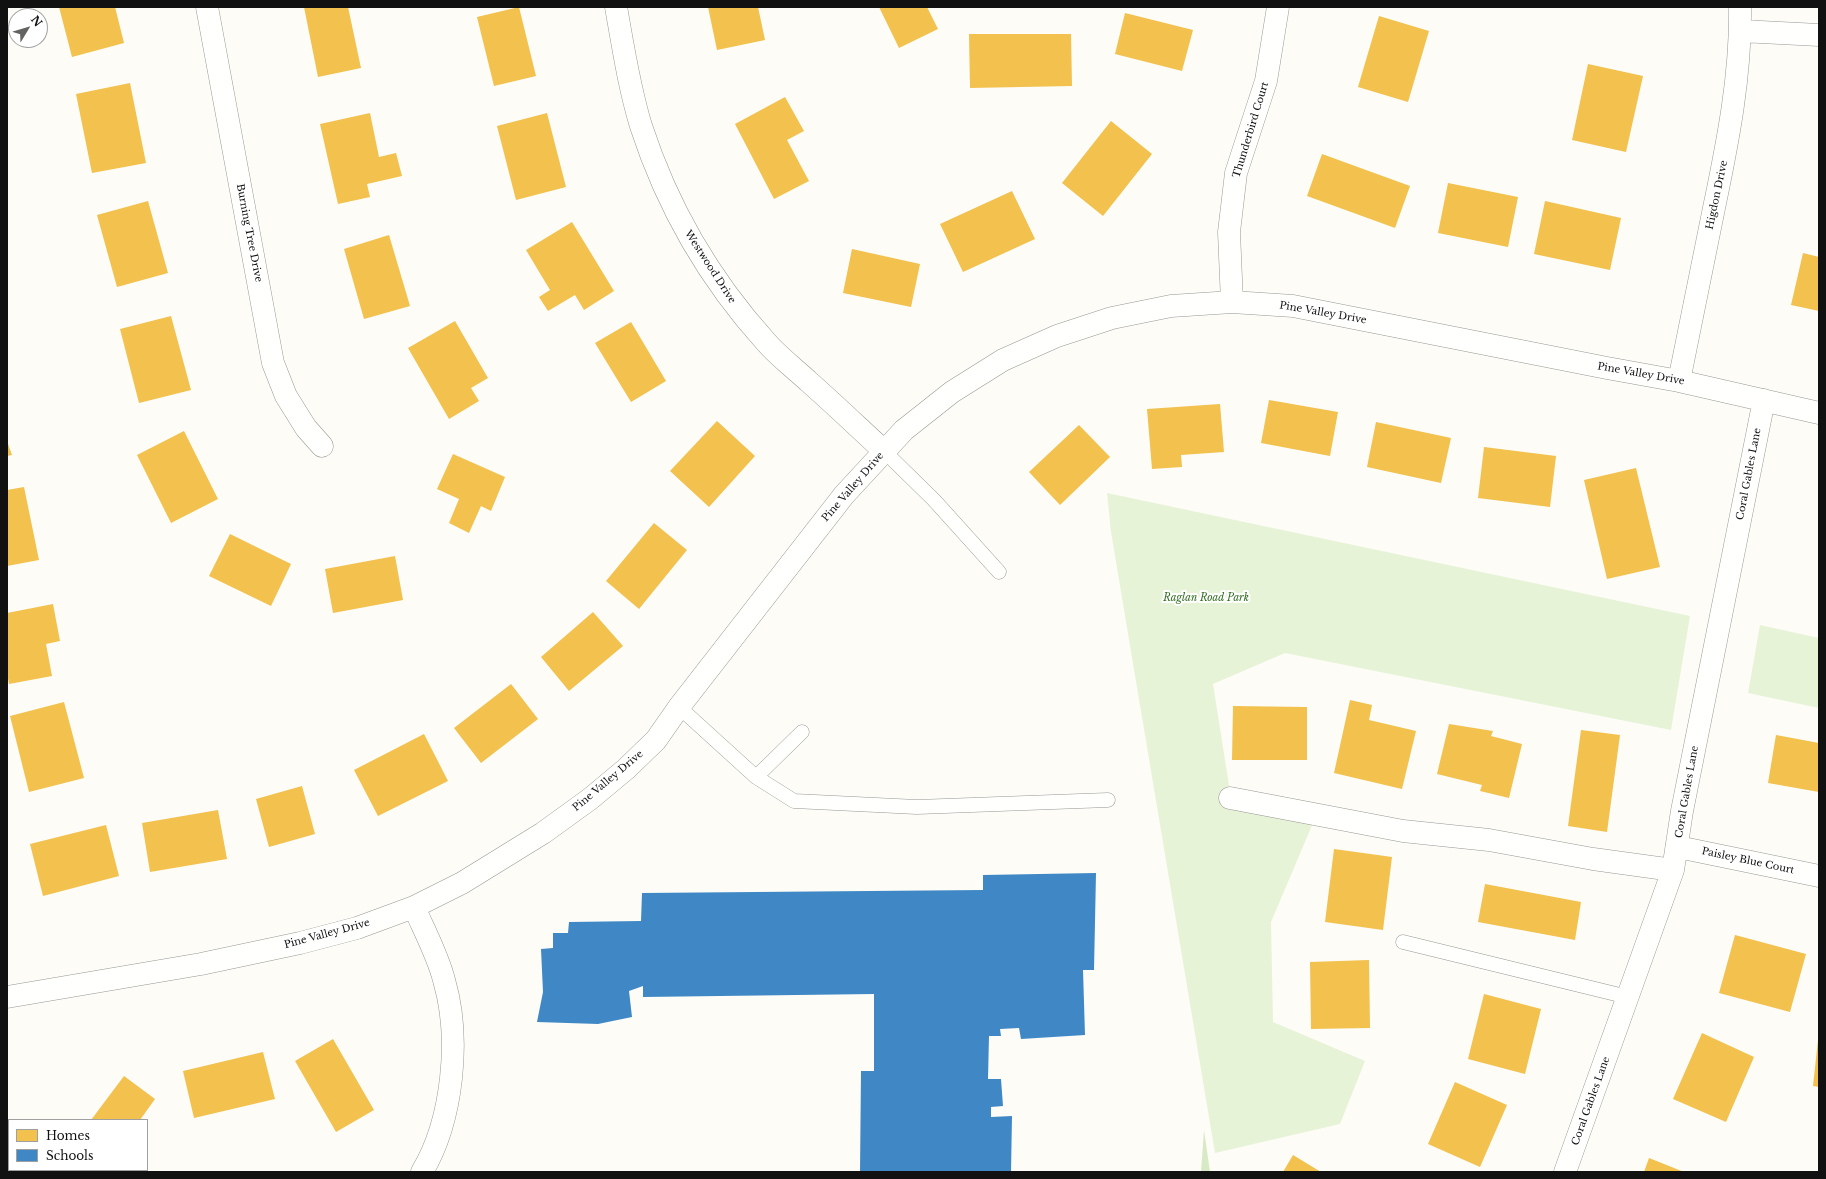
<!DOCTYPE html>
<style>
body{margin:0}
#map{position:relative;width:1826px;height:1179px;overflow:hidden;background:#fdfcf7;font-family:"Libre Baskerville",serif}
canvas{display:block}
.frame{position:absolute;inset:0;border:8px solid #111;pointer-events:none}
.legend{position:absolute;left:8px;top:1119px;width:140px;height:52px;box-sizing:border-box;background:#fff;border:1px solid #a0a0a0;margin:0;padding:5px 7px;list-style:none;font-size:12px;color:#111}
.legend li{display:flex;align-items:center;gap:8px;height:20px}
.legend b{width:20px;border:1px solid #a0a0a0}
.north{position:absolute;left:8px;top:8px;width:40px;height:40px;box-sizing:border-box;background:#fff;border:1px solid #a0a0a0;border-radius:50%;rotate:52deg;font-size:11px;font-weight:700;line-height:16px;text-align:center;color:#111}
.north::after{content:'';display:block;margin:auto;width:14px;height:18px;background:#646362;clip-path:polygon(50% 0,100% 100%,50% 72%,0 100%)}
</style>
<div id="map">
<canvas width="1826" height="1179"></canvas>
<div class="frame"></div>
<ul class="legend">
<li><b style="height:11px;background:#f2c14e"></b>Homes</li>
<li><b style="height:11px;background:#3f88c5"></b>Schools</li>
</ul>
<div class="north">N</div>
</div>
<script>
const context = document.querySelector('canvas').getContext('2d');
context.lineJoin = 'round';
function fillPath(path, color) { context.fillStyle = color; context.fill(path, 'evenodd'); }
function strokePath(path, color, width, dash) { context.strokeStyle = color; context.lineWidth = width; context.lineCap = dash ? 'butt' : 'round'; context.setLineDash(dash || []); context.stroke(path); }
function label(font, color, halo, rows, align = 'center') {
  context.font = font + ' "Libre Baskerville",serif'; context.lineWidth = 4; context.setLineDash([]); context.textBaseline = 'middle'; context.strokeStyle = halo; context.fillStyle = color; for (const [text, x, y, turn = 0] of rows) {
    context.save(); context.translate(x, y); context.rotate((+turn || 0) * Math.PI / 180); context.textAlign = isNaN(turn) ? turn : align; if (halo) context.strokeText(text, 0, 0); context.fillText(text, 0, 0); context.restore();
  }
}
fillPath(new Path2D(`
 M1107,493L1690,616L1671,730L1285,653L1213,684L1231,798L1316,816L1271,922L1273,1022L1365,1061L1340,1124L1215,1153L1111,532Z
 M1760,625L1819,638V708L1748,693Z`), '#e7f3d7');
fillPath(new Path2D(`
 M1204,1130L1210,1172H1201Z`), '#d8eac5');
fillPath(new Path2D(`
 M59,7H115L124,43L72,57Z
 M304,7H348L361,68L318,77Z
 M519,7L536,76L494,86L477,17Z
 M708,7H758L765,40L717,50Z
 M879,7H927L938,29L899,48Z
 M1125,13L1193,30L1182,71L1115,54Z
 M1379,16L1429,31L1408,102L1358,87Z
 M969,34H1071L1072,86L970,88Z
 M1588,64L1643,76L1626,152L1572,140Z
 M130,83L146,163L92,173L76,94Z
 M785,97L804,131L787,140L809,181L774,199L735,124Z
 M370,113L379,157L396,153L402,176L367,184L370,197L338,204L320,124Z
 M547,113L566,187L516,200L497,126Z
 M1111,121L1152,154L1103,216L1062,183Z
 M1322,154L1410,186L1395,228L1307,196Z
 M1448,183L1518,197L1508,247L1438,233Z
 M1012,191L1035,239L963,272L940,224Z
 M148,201L168,273L117,287L97,215Z
 M1545,201L1621,218L1610,270L1534,254Z
 M572,222L614,291L584,310L575,295L548,311L539,297L550,290L526,250Z
 M389,235L410,306L364,319L344,249Z
 M852,249L920,264L911,307L843,293Z
 M1803,253L1819,257V311L1791,305Z
 M171,316L191,390L139,403L120,329Z
 M455,321L488,378L471,388L479,401L449,419L408,348Z
 M631,322L666,381L631,402L595,343Z
 M1269,400L1338,412L1330,456L1261,443Z
 M1220,404L1224,452L1181,455L1182,467L1152,469L1147,409Z
 M717,421L755,456L709,507L670,471Z
 M1376,422L1451,438L1441,483L1367,467Z
 M1079,425L1110,457L1060,505L1029,472Z
 M184,431L218,499L171,523L137,455Z
 M7,441L12,455L7,456Z
 M1484,447L1556,456L1550,507L1478,498Z
 M453,454L505,477L491,511L481,506L469,533L449,523L459,499L437,489Z
 M1636,468L1660,567L1607,579L1584,480Z
 M24,487L39,560L7,566V490Z
 M654,523L687,550L639,609L606,581Z
 M230,534L291,564L271,606L209,576Z
 M395,556L403,600L333,613L325,569Z
 M53,604L60,641L46,644L52,676L9,684L7,673V613Z
 M593,612L623,646L569,691L541,657Z
 M511,684L538,719L481,763L454,728Z
 M1350,700L1372,705L1369,720L1416,731L1402,789L1334,773Z
 M64,702L84,778L29,792L10,716Z
 M1233,706L1307,707V760H1232Z
 M1449,724L1493,731L1491,736L1522,744L1509,798L1480,791L1482,785L1437,774Z
 M1581,730L1620,735L1607,832L1568,826Z
 M424,734L448,781L378,816L354,770Z
 M1776,735L1819,743V792L1768,783Z
 M302,786L315,834L269,847L256,799Z
 M218,810L227,859L150,872L142,823Z
 M106,825L119,876L43,896L30,844Z
 M1334,849L1392,857L1383,930L1325,922Z
 M1485,884L1581,902L1575,940L1478,922Z
 M1735,935L1806,954L1790,1012L1719,993Z
 M1369,960L1370,1028L1311,1029L1310,962Z
 M1484,994L1541,1009L1525,1074L1468,1059Z
 M1702,1033L1754,1057L1726,1122L1673,1099Z
 M333,1039L374,1110L336,1132L295,1061Z
 M1818,1040H1819V1087L1813,1086Z
 M263,1052L275,1099L194,1118L183,1071Z
 M124,1076L155,1099L140,1120H91Z
 M1455,1082L1507,1105L1480,1167L1428,1144Z
 M1293,1155L1321,1172H1283Z
 M1649,1158L1684,1172H1644Z`), '#f2c14e');
fillPath(new Path2D(`
 M1096,873L1094,970H1083L1085,1035L1021,1039L1019,1028L1000,1029L1001,1036H989L988,1079H1001L1003,1106L991,1107V1117L1012,1116L1011,1172H860L861,1071H874V994L643,997V986L629,991L632,1017L598,1024L537,1022L543,992L541,949L553,948V933H568L569,922L641,921L642,893L983,890V875Z`), '#3f88c5');
const lane = new Path2D(`
 M884,451L934,500L999,572
 M679,707L756,777L794,801L917,807L1108,800
 M756,777L802,732
 M1403,942L1628,997`);
const street = new Path2D(`
 M207,7L273,363L286,396L306,428L322,446
 M616,7C623,46 629,87 641,126C667,206 709,279 766,342C778,356 794,368 808,381C834,404 859,428 884,451
 M1741,31L1819,35
 M1232,302L1229,232L1236,173L1266,81L1278,7
 M1679,381C1691,323 1702,266 1714,208C1728,141 1741,75 1740,7
 M1230,798L1403,831L1489,840L1593,859L1673,870
 M1678,847L1819,876
 M414,907C424,930 438,956 444,980C461,1038 453,1120 422,1172
 M7,997L201,964L300,943L357,928L414,907L462,883L543,833L590,799L626,769L656,740L679,707L844,495L904,430L952,392L1003,360L1057,336L1112,318L1171,306L1232,302L1293,306L1607,368L1679,381L1819,413
 M1565,1172L1673,870L1682,811L1764,400`);
strokePath(lane, '#979795', 15);
strokePath(street, '#979795', 23);
strokePath(lane, '#fffffe', 14);
strokePath(street, '#fffffe', 22);
label('10px', '#111', '#fff', [
 ["Thunderbird Court",1251,130,-73],
 ["Higdon Drive",1717,195,-78],
 ["Burning Tree Drive",249,233,79],
 ["Westwood Drive",710,267,57],
 ["Pine Valley Drive",1323,313,10],
 ["Pine Valley Drive",1641,374,10],
 ["Coral Gables Lane",1749,474,-79],
 ["Pine Valley Drive",853,487,-49],
 ["Pine Valley Drive",608,781,-40],
 ["Coral Gables Lane",1687,792,-80],
 ["Paisley Blue Court",1748,861,12],
 ["Pine Valley Drive",327,934,-15],
 ["Coral Gables Lane",1591,1101,-70]
]);
label('italic 10px', '#2f6b1f', '#fff', [
 ["Raglan Road Park",1206,598]
]);
</script>
